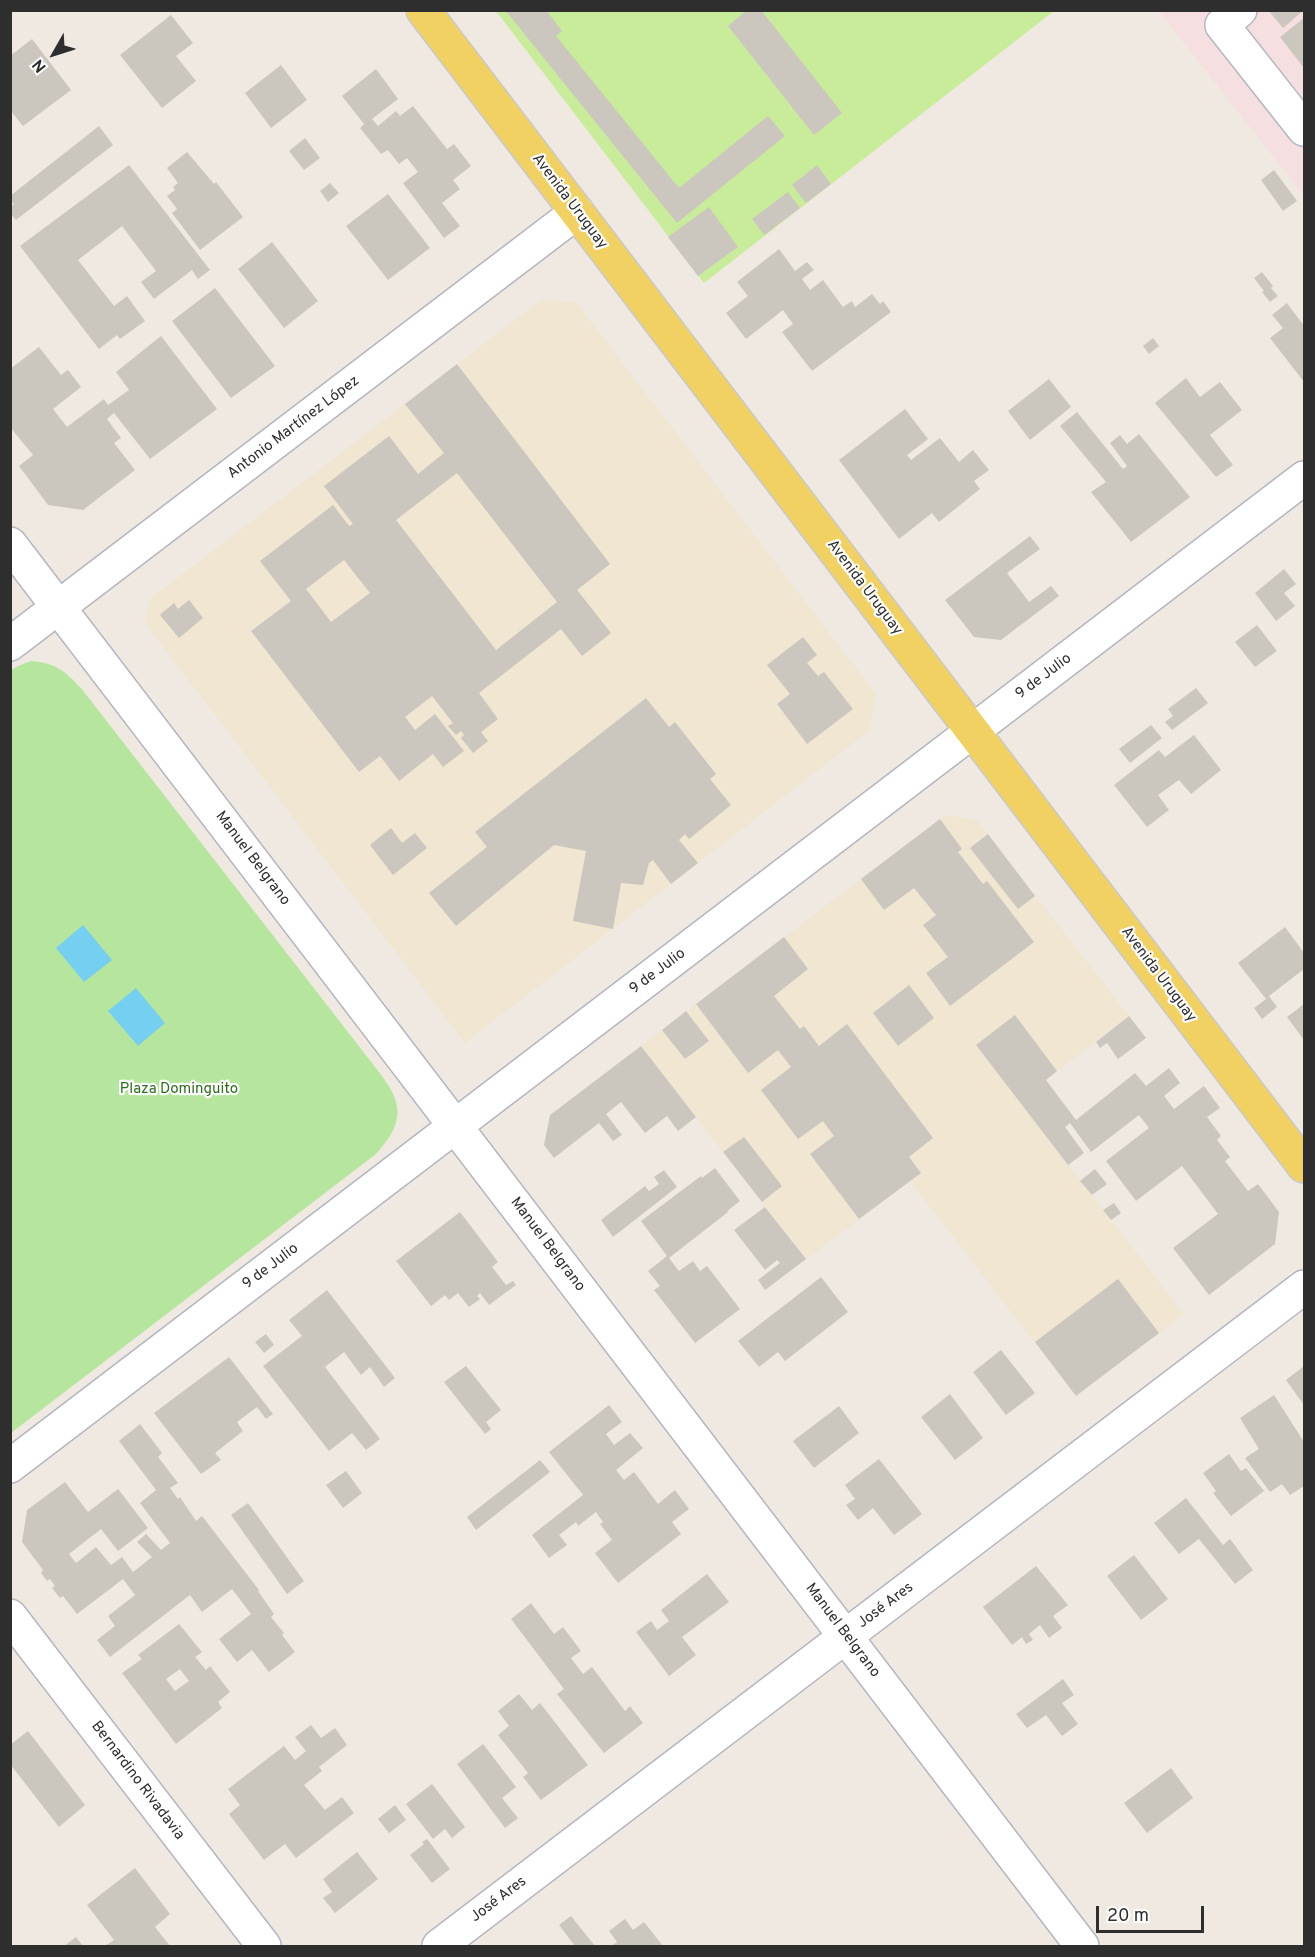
<!DOCTYPE html>
<meta charset="utf-8">
<style>
body{margin:0}
#map{position:relative;width:1315px;height:1957px;overflow:hidden;background:#efe9e1;font-family:Overpass,sans-serif}
canvas{display:block}
.frame{position:absolute;inset:0;border:12px solid #2e2e2e;pointer-events:none}
.north{position:absolute;left:24px;top:24px;width:60px;height:60px;-webkit-text-stroke:4px #fff;paint-order:stroke;rotate:231deg;font-size:16px;font-weight:700;line-height:24px;text-align:center;color:#2e2e2e}
.north::after{content:'';display:block;margin:auto;width:21px;height:27px;background:#2e2e2e;clip-path:polygon(50% 0,100% 100%,50% 72%,0 100%)}
.scale{position:absolute;left:1096px;top:1906px;width:108px;height:27px;box-sizing:border-box;border:3px solid #2e2e2e;border-top:0;padding-left:8px;font-size:18px;line-height:21px;white-space:nowrap;color:#2e2e2e;-webkit-text-stroke:4px #fff;paint-order:stroke}
</style>
<div id="map">
<canvas width="1315" height="1957"></canvas>
<div class="frame"></div>
<div class="north">N</div>
<div class="scale">20 m</div>
</div>
<script>
const context = document.querySelector('canvas').getContext('2d');
context.lineJoin = 'round';
function fillPath(path, color) { context.fillStyle = color; context.fill(path, 'evenodd'); }
function strokePath(path, color, width, dash) { context.strokeStyle = color; context.lineWidth = width; context.lineCap = dash ? 'butt' : 'round'; context.setLineDash(dash || []); context.stroke(path); }
function label(font, color, halo, rows, align = 'center') {
  context.font = font + ' Overpass,sans-serif'; context.lineWidth = 4.5; context.setLineDash([]); context.textBaseline = 'middle'; context.strokeStyle = halo; context.fillStyle = color; for (const [text, x, y, turn = 0] of rows) {
    context.save(); context.translate(x, y); context.rotate((+turn || 0) * Math.PI / 180); context.textAlign = isNaN(turn) ? turn : align; if (halo) context.strokeText(text, 0, 0); context.fillText(text, 0, 0); context.restore();
  }
}
fillPath(new Path2D(`
 M541,300L576,302L876,694L870,730L465,1043L145,623L150,599Z
 M945,815L977,820L1129,1016L1019,1101L1184,1314L1076,1396L910,1181L806,1259L641,1046Z`), '#f0e6d1');
fillPath(new Path2D(`
 M1159,11H1304V196Z`), '#f5dfe0');
fillPath(new Path2D(`
 M31,661C57,663 64,671 81,688L382,1076C405,1107 402,1125 376,1154L11,1433L10,671L18,666Z`), '#b6e59e');
fillPath(new Path2D(`
 M496,11H1054L704,283Z`), '#c9ec9a');
fillPath(new Path2D(`
 M83,925L112,960L84,982L56,948Z
 M136,988L165,1023L138,1046L108,1011Z`), '#75cff0');
fillPath(new Path2D(`
 M505,10H546L562,31L556,36L679,188L768,116L785,136L677,223Z
 M747,10H761L842,113L814,135L728,26Z
 M1268,10H1304L1283,28Z
 M171,15L193,43L176,56L196,81L162,108L120,55Z
 M1304,18V68L1280,37Z
 M32,39L71,90L23,126L10,110V56Z
 M281,65L307,100L271,128L245,93Z
 M376,69L398,99L372,119L378,126L396,111L400,116L413,106L447,149L454,144L471,166L453,180L460,189L442,203L460,226L444,238L403,183L418,172L407,158L399,164L388,150L381,154L360,128L364,124L342,96Z
 M99,126L113,145L16,220L10,213V207L14,204L10,200V196Z
 M305,138L320,158L304,170L289,151Z
 M187,152L214,184L216,182L243,217L200,250L172,213L177,209L167,196L175,190L173,187L178,183L167,168Z
 M129,165L210,270L198,279L192,270L154,299L141,282L156,271L122,226L78,260L114,306L127,296L145,321L120,339L117,335L99,349L20,246Z
 M817,165L831,184L806,203L792,185Z
 M1274,170L1297,201L1283,211L1261,180Z
 M330,183L339,193L328,202L320,191Z
 M788,192L800,208L764,235L752,219Z
 M388,194L430,248L388,280L346,226Z
 M709,207L738,247L698,276L668,237Z
 M272,242L318,301L284,328L238,269Z
 M779,249L795,271L807,262L814,270L802,279L810,290L823,280L843,307L852,301L855,307L872,294L880,304L883,301L891,312L812,371L782,332L793,324L783,310L746,339L726,313L748,296L737,282Z
 M1262,272L1273,286L1271,288L1278,296L1270,302L1262,292L1264,291L1254,278Z
 M215,288L275,366L231,398L172,321Z
 M1287,303L1304,326V382L1270,338L1283,328L1272,315Z
 M161,336L217,409L150,459L114,413L107,419L121,438L114,443L135,470L83,510L48,505L19,466L33,455L10,427V413L12,412L10,410V369L39,347L61,375L68,370L81,387L53,409L67,427L104,399L108,405L129,390L116,372Z
 M1153,338L1159,346L1149,354L1143,346Z
 M457,364L610,564L577,590L611,633L582,656L561,629L479,693L498,719L481,732L488,741L473,753L461,738L464,735L461,731L456,735L448,726L453,723L432,696L405,717L415,730L435,714L464,751L443,767L433,754L399,781L380,756L359,772L251,631L291,601L260,561L333,505L349,526L353,524L324,486L389,436L418,474L444,453L405,404ZM457,473L557,602L496,650L396,520ZM344,560L370,593L331,622L306,589Z
 M1186,378L1200,397L1220,382L1242,410L1210,435L1233,465L1216,477L1155,403Z
 M1049,379L1071,407L1030,440L1008,411Z
 M905,409L928,439L907,455L911,460L940,438L959,462L973,450L989,470L974,481L980,489L939,522L932,513L899,539L839,460Z
 M1077,412L1123,469L1127,466L1110,443L1120,435L1127,444L1139,434L1190,497L1131,542L1091,492L1106,482L1060,426Z
 M1030,536L1040,549L1007,573L1029,602L1051,586L1059,596L1001,640L974,637L945,600Z
 M1284,569L1296,584L1284,593L1295,606L1276,621L1255,593Z
 M189,600L203,618L179,638L160,615L174,603L178,609Z
 M1257,625L1277,651L1255,667L1235,642Z
 M803,637L817,655L807,663L818,676L824,672L853,709L807,744L777,704L790,694L767,665Z
 M1196,688L1208,703L1172,730L1165,722L1173,716L1168,709Z
 M646,698L669,727L675,722L716,774L710,779L731,805L689,839L685,834L679,840L698,863L671,884L653,860L649,863L643,885L621,883L613,929L573,921L586,851L554,845L456,926L429,893L487,847L475,832Z
 M1151,725L1162,738L1130,763L1119,749Z
 M1194,735L1221,770L1191,794L1179,780L1158,795L1169,810L1147,827L1114,785L1159,750L1165,757Z
 M940,819L962,849L958,852L983,884L987,881L1034,942L950,1006L926,973L948,957L923,925L936,915L914,888L884,910L861,879Z
 M391,828L402,843L415,833L427,848L393,875L370,845Z
 M988,834L1035,896L1018,909L970,848Z
 M1285,927L1304,953V969L1269,996L1277,1007L1262,1019L1254,1008L1266,999L1238,963Z
 M784,937L808,969L774,996L800,1029L804,1026L819,1046L847,1024L933,1138L909,1157L921,1173L859,1219L810,1154L834,1136L823,1121L798,1139L761,1090L791,1067L778,1050L748,1073L696,1004Z
 M909,985L934,1018L898,1046L873,1013Z
 M1304,1004V1040L1287,1017Z
 M686,1011L709,1041L685,1059L662,1030Z
 M1015,1015L1057,1071L1046,1080L1076,1120L1135,1073L1146,1086L1169,1068L1180,1083L1164,1096L1174,1109L1204,1086L1220,1108L1207,1117L1221,1136L1217,1140L1230,1157L1225,1161L1248,1191L1258,1184L1279,1212L1275,1244L1209,1295L1173,1248L1218,1214L1182,1166L1136,1201L1106,1161L1149,1128L1139,1115L1091,1152L1070,1123L1065,1127L1084,1153L1068,1165L976,1045Z
 M1129,1016L1146,1038L1118,1059L1107,1043L1100,1048L1096,1042Z
 M641,1046L696,1117L678,1131L667,1116L645,1133L621,1102L606,1114L622,1135L613,1141L599,1123L554,1158L544,1145L550,1115Z
 M744,1137L782,1186L762,1202L723,1152Z
 M715,1168L740,1201L727,1211L728,1212L669,1258L679,1271L693,1261L700,1271L707,1266L740,1309L695,1343L654,1290L660,1286L648,1271L667,1256L641,1221L701,1176L702,1178Z
 M1095,1169L1107,1184L1092,1195L1080,1181Z
 M664,1170L677,1187L613,1237L601,1220L645,1186L649,1191L659,1184L654,1177Z
 M1114,1203L1121,1213L1111,1220L1103,1210Z
 M765,1207L806,1259L765,1290L758,1280L780,1263L777,1260L765,1270L734,1230Z
 M460,1212L498,1262L492,1267L506,1285L513,1281L516,1285L489,1305L480,1293L477,1296L480,1299L469,1307L458,1293L449,1300L445,1295L431,1306L396,1261Z
 M821,1277L848,1312L785,1361L778,1352L759,1367L738,1341Z
 M1118,1279L1159,1333L1076,1396L1035,1342Z
 M327,1290L395,1378L384,1387L370,1367L361,1375L344,1352L325,1367L380,1439L366,1450L352,1433L329,1451L263,1366L302,1336L289,1320Z
 M266,1334L274,1345L264,1353L255,1342Z
 M1001,1350L1035,1393L1006,1415L973,1372Z
 M229,1357L273,1414L266,1419L257,1407L237,1422L243,1431L215,1453L221,1460L201,1474L154,1413Z
 M466,1366L501,1410L486,1422L491,1429L485,1434L444,1382Z
 M1304,1366V1405L1286,1380Z
 M950,1394L983,1438L955,1460L921,1417Z
 M1274,1395L1304,1442V1486L1290,1495L1282,1484L1270,1492L1245,1458L1259,1449L1240,1418Z
 M609,1405L622,1422L606,1434L614,1445L630,1433L643,1448L616,1470L624,1480L634,1472L658,1504L675,1490L689,1509L672,1522L681,1534L618,1583L595,1553L612,1540L600,1524L603,1522L596,1512L578,1526L576,1522L559,1535L567,1545L549,1558L532,1535L583,1495L549,1452Z
 M839,1406L859,1433L814,1468L793,1441Z
 M140,1424L162,1453L158,1457L178,1483L170,1488L178,1499L180,1497L196,1521L202,1516L259,1590L258,1591L274,1614L271,1617L284,1633L282,1635L295,1652L269,1672L252,1650L237,1662L219,1639L251,1614L232,1589L202,1612L190,1595L110,1657L97,1640L115,1626L108,1616L135,1595L123,1579L77,1614L63,1596L60,1598L52,1588L55,1586L50,1579L47,1581L41,1573L43,1570L22,1542L27,1510L65,1482L88,1512L118,1489L148,1528L118,1551L101,1529L69,1554L76,1563L96,1547L111,1565L122,1557L133,1572L152,1557L137,1542L146,1534L161,1550L170,1543L140,1503L156,1490L119,1441Z
 M1229,1454L1241,1471L1246,1468L1264,1491L1231,1516L1213,1493L1216,1491L1203,1473Z
 M879,1459L922,1514L894,1535L873,1508L858,1520L846,1505L855,1499L845,1485Z
 M540,1460L550,1472L476,1530L467,1517Z
 M346,1471L362,1493L343,1508L326,1485Z
 M1186,1498L1223,1545L1230,1539L1253,1570L1235,1584L1199,1539L1179,1554L1154,1523Z
 M248,1503L304,1581L287,1594L231,1515Z
 M1134,1555L1168,1599L1141,1620L1107,1576Z
 M1036,1566L1068,1605L1053,1616L1062,1628L1049,1638L1040,1625L1029,1634L1033,1640L1026,1644L1022,1637L1012,1645L983,1607Z
 M707,1574L729,1602L682,1637L696,1655L669,1676L636,1632L651,1621L657,1630L669,1621L661,1610Z
 M531,1603L554,1634L563,1627L581,1651L571,1658L583,1674L592,1667L625,1711L630,1706L643,1723L604,1753L557,1694L564,1689L511,1619Z
 M179,1624L202,1652L195,1657L206,1670L210,1666L230,1692L218,1702L222,1708L176,1744L122,1673L142,1659L138,1655ZM180,1669L189,1681L175,1691L166,1679Z
 M1063,1679L1074,1695L1062,1703L1078,1724L1062,1736L1046,1715L1027,1728L1016,1714Z
 M519,1694L532,1710L540,1703L588,1765L541,1800L523,1777L528,1773L498,1735L509,1726L498,1711Z
 M311,1725L321,1738L335,1728L347,1745L319,1767L322,1771L304,1785L325,1810L342,1797L354,1813L296,1858L285,1844L264,1860L229,1814L240,1805L228,1789L284,1746L295,1760L306,1751L295,1737Z
 M28,1731L85,1805L59,1827L10,1764V1745Z
 M483,1744L516,1787L502,1798L518,1818L505,1828L457,1764Z
 M1171,1768L1193,1798L1147,1833L1124,1803Z
 M432,1784L465,1827L452,1838L445,1829L433,1839L406,1804Z
 M395,1805L406,1820L389,1833L378,1819Z
 M427,1839L450,1869L432,1883L410,1855L424,1844L422,1842Z
 M357,1852L378,1879L335,1913L323,1898L332,1892L323,1879Z
 M135,1868L170,1914L155,1927L170,1946H105L114,1940L87,1905Z
 M571,1916L595,1946H575L559,1925Z
 M625,1919L633,1930L644,1922L663,1946H611L617,1942L609,1931Z
 M76,1937L83,1946H64Z`), '#cbc7bf');
const minor = new Path2D(`
 M1240,10L1222,25L1304,129
 M10,544L1082,1946
 M10,644L577,212
 M10,1466L1304,478
 M10,1616L264,1946
 M439,1946L1304,1287`);
const major = new Path2D(`
 M423,10L1304,1166`);
strokePath(minor, '#b4b7c1', 36);
strokePath(major, '#c9c9c9', 36);
strokePath(minor, '#fff', 33);
strokePath(major, '#f2d163', 33);
label('15px', '#2e2e2e', '#fff', [
 ["Avenida Uruguay",569,202,53],
 ["Antonio Martínez López",294,428,-37],
 ["Avenida Uruguay",864,588,53],
 ["9 de Julio",1044,677,-37],
 ["Manuel Belgrano",252,859,53],
 ["9 de Julio",658,972,-37],
 ["Avenida Uruguay",1158,975,53],
 ["Manuel Belgrano",547,1245,53],
 ["9 de Julio",271,1267,-37],
 ["José Ares",886,1606,-37],
 ["Manuel Belgrano",842,1631,53],
 ["Bernardino Rivadavia",137,1781,53],
 ["José Ares",499,1900,-37]
]);
label('15px', '#2c6e1b', '#fff', [
 ["Plaza Dominguito",179,1090]
]);
</script>
